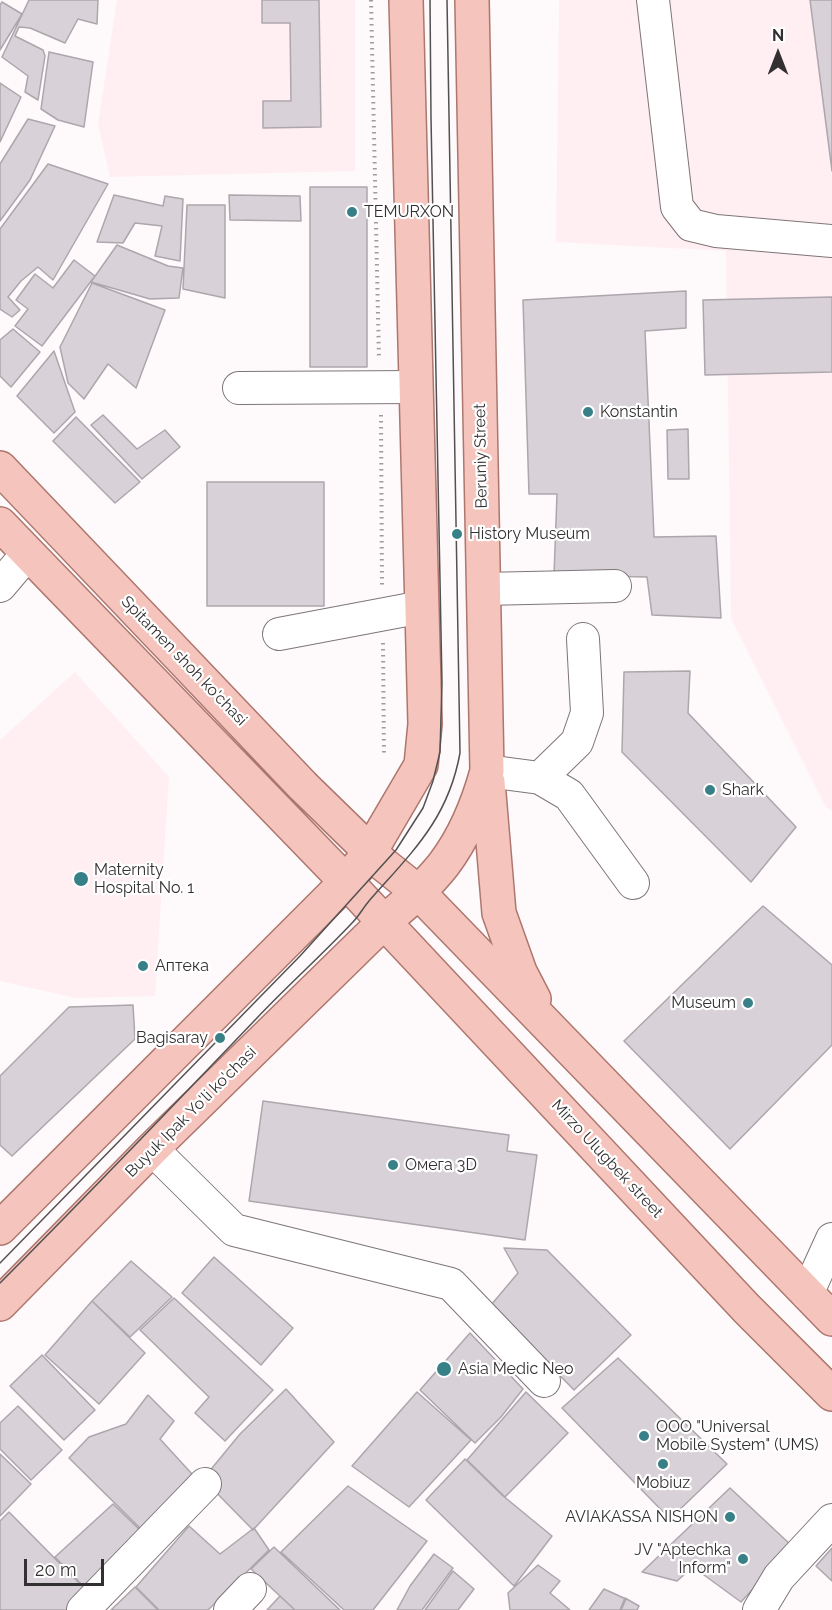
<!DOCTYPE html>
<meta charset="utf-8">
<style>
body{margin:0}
#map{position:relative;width:832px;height:1610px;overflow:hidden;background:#fefafb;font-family:Raleway,sans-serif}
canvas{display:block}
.north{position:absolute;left:748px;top:24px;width:60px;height:60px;-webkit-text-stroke:4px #fff;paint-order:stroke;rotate:0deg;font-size:16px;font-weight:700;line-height:24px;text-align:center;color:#333031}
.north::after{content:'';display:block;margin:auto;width:21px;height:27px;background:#333031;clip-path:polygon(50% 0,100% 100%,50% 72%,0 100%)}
.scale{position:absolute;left:24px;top:1559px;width:80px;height:27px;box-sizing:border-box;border:3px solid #333031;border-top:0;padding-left:8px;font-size:18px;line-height:21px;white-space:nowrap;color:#333031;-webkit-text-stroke:4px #fff;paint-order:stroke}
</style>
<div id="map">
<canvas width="832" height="1610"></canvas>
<div class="north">N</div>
<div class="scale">20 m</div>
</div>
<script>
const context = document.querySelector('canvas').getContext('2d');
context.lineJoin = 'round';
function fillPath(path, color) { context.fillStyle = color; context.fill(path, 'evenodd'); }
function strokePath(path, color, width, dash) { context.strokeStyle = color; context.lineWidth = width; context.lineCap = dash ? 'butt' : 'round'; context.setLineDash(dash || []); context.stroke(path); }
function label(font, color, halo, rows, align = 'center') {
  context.font = font + ' Raleway,sans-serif'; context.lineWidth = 4.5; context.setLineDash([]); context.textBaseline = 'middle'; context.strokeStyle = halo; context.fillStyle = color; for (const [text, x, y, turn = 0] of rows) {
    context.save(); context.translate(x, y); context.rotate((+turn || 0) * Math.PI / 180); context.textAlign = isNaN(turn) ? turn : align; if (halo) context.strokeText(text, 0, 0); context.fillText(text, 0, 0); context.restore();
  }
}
fillPath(new Path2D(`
 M117,0H355V171L110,177L98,124Z
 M559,0H832V811L826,807L731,618L726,251L556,242Z
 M75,672L169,777L155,996L76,998L0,981V740Z`), '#ffeff3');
const building = new Path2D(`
 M29,0H98L97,24L78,19L65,43L30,28L19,27L15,36L43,50L45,56L38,100L25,92L28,76L2,57Z
 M262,0H319L321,127L263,128V101H291L290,23H262Z
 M810,0H832V171Z
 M2,2L22,14L0,50V5Z
 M49,52L93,62L84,127L58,120L41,109Z
 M0,83L21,97L0,142Z
 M28,119L55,126L30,180L0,221V164Z
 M48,164L108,184L53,280L38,267L21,281L8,297L20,310L12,317L0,309V229Z
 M310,187H367V367H310Z
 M114,195L163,206L165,196L183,199L180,261L155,256L162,226L135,223L123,243L97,242Z
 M229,195L300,196L301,221L230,220Z
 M187,205H225V298L183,289Z
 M117,245L168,266L183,268L179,298L150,299L91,282Z
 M74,260L95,276L42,346L15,326L28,309L16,300L35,274L53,288Z
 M92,283L165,310L136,388L108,364L84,399L68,383L60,347Z
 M686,291V328L645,331L654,537L716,536L721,618L652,615L647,577L554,575L557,494H529L523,300Z
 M832,297V372L705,375L703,300Z
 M13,329L40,352L11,387L0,376V340Z
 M54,351L75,412L54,433L17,396Z
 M103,415L137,449L165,430L180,447L142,479L91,425Z
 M76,417L140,482L115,503L53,441Z
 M688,429L689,479H668L667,430Z
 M207,482H324V606H207Z
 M690,671L688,713L796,827L751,882L622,752L624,672Z
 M763,906L832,965V1045L730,1149L624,1041Z
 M133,1005L135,1039L12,1156L0,1145V1076L69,1007Z
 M263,1101L509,1135L507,1151L537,1155L525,1240L249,1201Z
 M504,1248L547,1250L631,1335L574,1390L491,1305L518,1273Z
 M214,1257L293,1328L261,1365L182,1293Z
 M131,1261L172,1297L130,1337L92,1301Z
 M174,1298L273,1390L225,1441L195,1413L209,1397L140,1330Z
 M92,1301L145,1353L99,1404L45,1355Z
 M470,1333L523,1389L501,1417L475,1443L420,1390Z
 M42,1355L95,1410L64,1440L10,1386Z
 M618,1358L727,1464L670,1519L562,1408Z
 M286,1389L334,1442L253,1530L203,1479L240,1434Z
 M417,1392L471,1440L409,1507L352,1466Z
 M526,1392L568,1433L505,1497L467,1460Z
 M148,1395L174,1421L160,1439L192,1474L141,1529L69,1458L89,1437L126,1424Z
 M18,1406L62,1450L31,1480L0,1449V1423Z
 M0,1454L31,1484L0,1516Z
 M465,1459L502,1495L552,1536L514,1586L426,1500Z
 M348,1486L427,1541L373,1610H344L281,1552Z
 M730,1488L792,1546L741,1602L693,1567L677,1581L642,1572Z
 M113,1504L142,1532L85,1588L55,1557Z
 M9,1512L85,1589L67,1610H0V1521Z
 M189,1526L220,1554L254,1528L269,1550L208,1610H159L136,1587Z
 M274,1547L340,1610H295L251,1569Z
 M832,1548V1581L816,1566Z
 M434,1554L453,1568L422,1610H397L410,1586Z
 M538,1565L560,1581L550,1593L570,1610H510L508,1593Z
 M453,1571L474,1589L458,1610H425Z
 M135,1587L158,1610H111Z
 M604,1589L626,1599L621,1610H589Z
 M280,1596L295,1610H267Z
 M625,1598L639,1606L637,1610H620Z`);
fillPath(building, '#d8d1d8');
strokePath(building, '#ada6ac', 1.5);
const minor = new Path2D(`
 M653,0L677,207L691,225L716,231L832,241
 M239,388L416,387
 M0,586L28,553
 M484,589L615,586
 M279,634L422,607
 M487,771L540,778L569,795L633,883
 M540,778L577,742L587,713L583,639
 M152,1149L234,1230L451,1284L544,1381
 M807,1294L832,1239
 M83,1610L205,1484
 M230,1610L250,1589
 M759,1610L779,1577L832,1520`);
const major = new Path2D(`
 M0,468L303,786L383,864L418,892L832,1319
 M0,524L357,893L747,1309L832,1394
 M488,782L499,913L520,972L534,999
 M0,1228L346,882L370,852L421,765L425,724L406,0
 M0,1304L152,1149L384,922C405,904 427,886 444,864C465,836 478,804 487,771L472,0`);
strokePath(minor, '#7e7578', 34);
strokePath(major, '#ad776e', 36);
strokePath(new Path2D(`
 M371,0L379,359
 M381,415L382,587
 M383,643L384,757`), '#9e9b9c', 4, [1.5, 4.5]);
strokePath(minor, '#fff', 32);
strokePath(major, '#f5c4bc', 33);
strokePath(new Path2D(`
 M0,1263L300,956L396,850L423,808L433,781L440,752L442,683L431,118L430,0
 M0,1283C87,1196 171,1108 256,1019C287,986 321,956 352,923C359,916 363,908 369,901C411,853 448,820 460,753L447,0`), '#535051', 1.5);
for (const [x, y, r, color] of [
 [352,212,6,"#388087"],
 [588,412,6,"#388087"],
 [457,534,6,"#388087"],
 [710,790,6,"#388087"],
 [81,879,8,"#388087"],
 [143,966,6,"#388087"],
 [748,1003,6,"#388087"],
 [220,1038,6,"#388087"],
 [393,1165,6,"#388087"],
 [444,1369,8,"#388087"],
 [644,1436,6,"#388087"],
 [663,1464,6,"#388087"],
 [730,1517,6,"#388087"],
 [743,1559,6,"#388087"]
]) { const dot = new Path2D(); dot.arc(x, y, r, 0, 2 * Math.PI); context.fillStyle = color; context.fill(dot); strokePath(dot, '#fff', 2); }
label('16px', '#333031', '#fff', [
 ["TEMURXON",364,212],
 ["Konstantin",600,412],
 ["History Museum",469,534],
 ["Shark",722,790],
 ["Maternity",94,870],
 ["Hospital No. 1",94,888],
 ["Аптека",155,966],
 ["Museum",736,1003,"right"],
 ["Bagisaray",208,1038,"right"],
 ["Омега 3D",405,1165],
 ["Asia Medic Neo",458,1369],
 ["ООО \"Universal",656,1427],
 ["Mobile System\" (UMS)",656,1445],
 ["Mobiuz",663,1483,"center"],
 ["AVIAKASSA NISHON",718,1517,"right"],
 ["JV \"Aptechka",731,1550,"right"],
 ["Inform\"",731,1568,"right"]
], 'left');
label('16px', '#333031', '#fff', [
 ["Beruniy Street",481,456,-91],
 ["Spitamen shoh ko'chasi",184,661,46],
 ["Buyuk Ipak Yo'li ko'chasi",191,1112,-45],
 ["Mirzo Ulugbek street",607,1159,47]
]);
</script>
